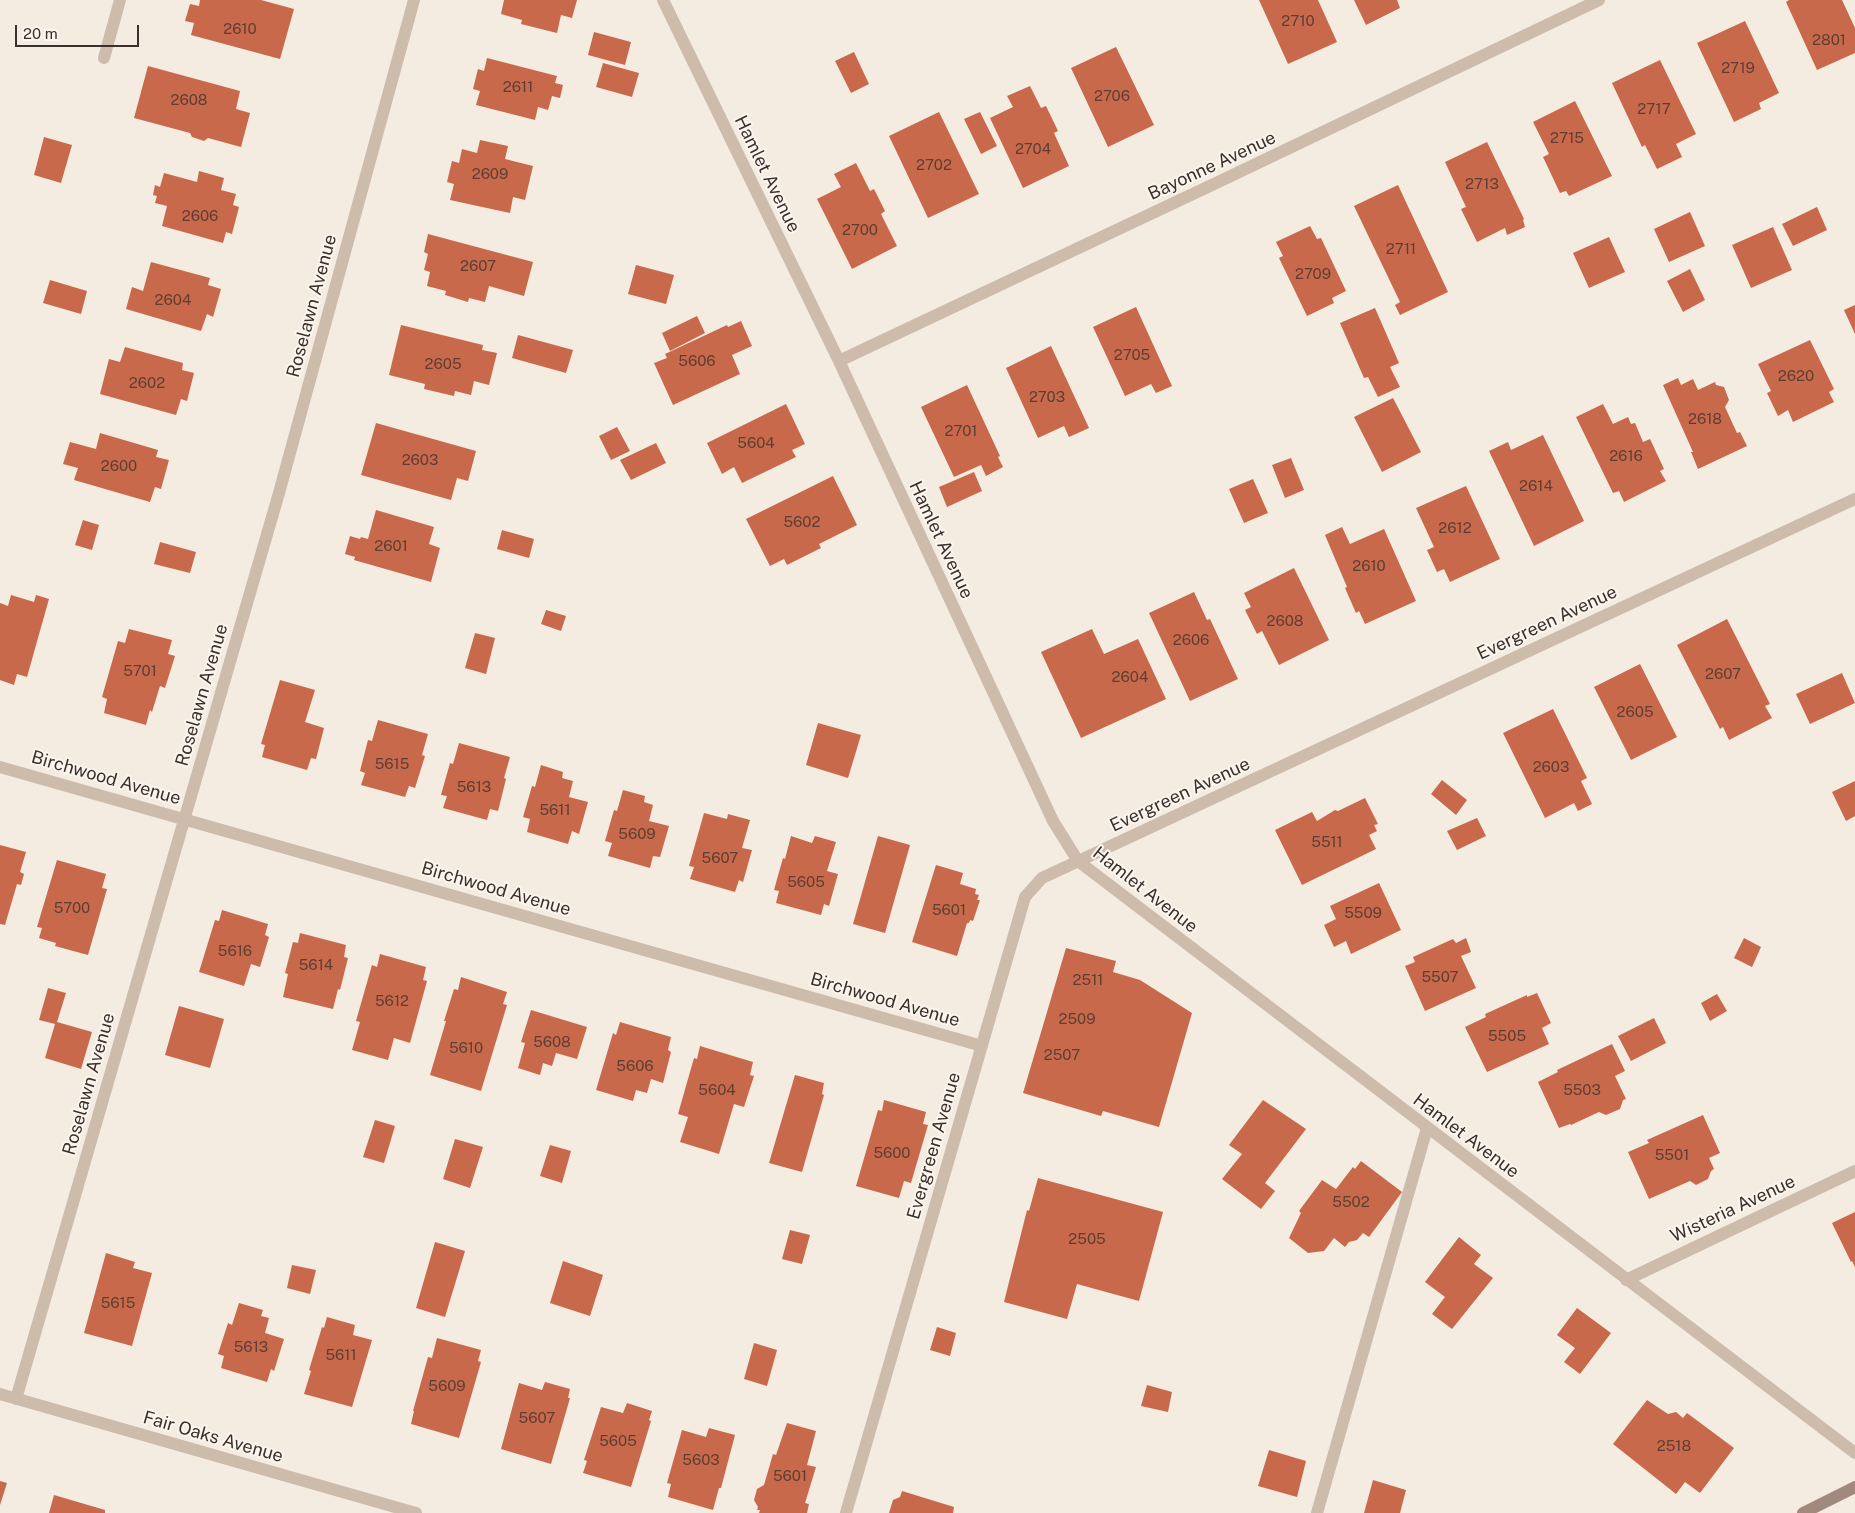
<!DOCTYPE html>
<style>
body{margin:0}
#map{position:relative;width:1855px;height:1513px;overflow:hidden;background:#f4ebe1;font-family:"Public Sans",sans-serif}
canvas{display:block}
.scale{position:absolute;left:15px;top:25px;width:124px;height:22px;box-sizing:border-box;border:2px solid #3b302b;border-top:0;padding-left:6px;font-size:15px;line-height:18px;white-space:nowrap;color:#3b302b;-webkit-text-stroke:4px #fbf5ee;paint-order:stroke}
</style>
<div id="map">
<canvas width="1855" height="1513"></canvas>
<div class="scale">20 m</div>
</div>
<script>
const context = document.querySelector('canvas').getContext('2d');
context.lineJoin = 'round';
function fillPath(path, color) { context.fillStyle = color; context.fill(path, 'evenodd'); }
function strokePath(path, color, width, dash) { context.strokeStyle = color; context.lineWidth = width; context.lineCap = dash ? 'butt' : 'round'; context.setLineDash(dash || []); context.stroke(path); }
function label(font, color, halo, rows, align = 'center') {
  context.font = font + ' "Public Sans",sans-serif'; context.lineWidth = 4; context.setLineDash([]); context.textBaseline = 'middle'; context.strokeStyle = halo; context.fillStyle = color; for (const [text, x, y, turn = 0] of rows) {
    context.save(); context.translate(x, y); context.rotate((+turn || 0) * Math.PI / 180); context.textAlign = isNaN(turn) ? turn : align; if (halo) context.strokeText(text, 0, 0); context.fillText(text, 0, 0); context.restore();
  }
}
fillPath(new Path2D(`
 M200,0H261L294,9L280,59L191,35L194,23L185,21L190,4L199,6Z
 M504,0H577L572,18L561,15L557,33L521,24L522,20L501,14Z
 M1259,0H1318L1337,42L1288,64Z
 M1354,0H1397L1400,8L1366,25Z
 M1789,0H1842L1855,28V53L1817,70L1786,2Z
 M1745,21L1779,93L1759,103L1761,109L1734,122L1697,43Z
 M594,32L631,42L625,65L588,55Z
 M1116,47L1154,125L1108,147L1071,68Z
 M854,52L869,84L851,93L835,61Z
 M487,58L557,76L555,83L563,85L560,98L552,96L548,110L538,107L535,120L476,105L480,91L473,89L478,69L484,71Z
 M1660,60L1696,134L1676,144L1682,157L1657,169L1645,145L1642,147L1612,83Z
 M603,63L639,73L632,97L596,87Z
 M148,66L240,91L236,109L250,113L241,147L208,138L204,141L192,137L190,133L134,118Z
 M1030,86L1041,108L1046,106L1058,131L1054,133L1069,166L1023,188L990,118L1013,107L1007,96Z
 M1575,101L1612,176L1569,196L1566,191L1560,193L1543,157L1549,154L1533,122Z
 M939,112L979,194L928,218L889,136Z
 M980,112L997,146L981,154L964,119Z
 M44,137L72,145L61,183L34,175Z
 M480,140L508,146L505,159L533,166L525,200L513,197L510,213L450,200L454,184L447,182L452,161L459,163L462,149L477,153Z
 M1487,142L1524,219L1523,220L1525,227L1507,235L1505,228L1477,242L1461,209L1466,207L1445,162Z
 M856,163L870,191L874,189L885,211L881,214L897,246L852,269L817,199L841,187L834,174Z
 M199,171L224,178L221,190L236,194L233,205L239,207L232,234L226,232L223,243L162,226L167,206L155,203L157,196L153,195L155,185L160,187L164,173L197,182Z
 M1398,185L1448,292L1400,315L1395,305L1400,302L1354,206Z
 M1817,207L1827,230L1793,246L1782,224Z
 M1690,212L1705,246L1669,262L1654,229Z
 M1310,226L1317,239L1321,238L1346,291L1332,298L1334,303L1307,316L1279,258L1283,256L1276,242Z
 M1773,227L1792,270L1751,288L1732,245Z
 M428,234L533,262L524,296L489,286L485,302L469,298L468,302L445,295L446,291L427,286L430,272L424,270L428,254L424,252Z
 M1609,237L1625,272L1589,288L1573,253Z
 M151,262L210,278L208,285L221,289L213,317L207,314L201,331L126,309L132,287L143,291Z
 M636,265L674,275L666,304L628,294Z
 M1690,269L1705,300L1683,312L1667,281Z
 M50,280L87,291L81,314L43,303Z
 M1855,305V334L1844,310Z
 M1136,307L1172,386L1156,393L1151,384L1125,396L1093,327Z
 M1375,308L1399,363L1390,367L1400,387L1378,397L1368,377L1364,378L1340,323Z
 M697,316L705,333L670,351L662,333Z
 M741,321L752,346L732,355L740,374L673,405L654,363L667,358L665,354L727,325L728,327Z
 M401,325L483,345L482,350L497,353L489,385L474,381L471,395L455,391L454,396L424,389L425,384L389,375Z
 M518,335L573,350L566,373L512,358Z
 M1810,340L1834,389L1829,392L1834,402L1793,422L1788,410L1778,416L1767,393L1771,391L1758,364Z
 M1051,346L1089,428L1069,437L1064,426L1038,438L1006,368Z
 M125,347L183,363L182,370L194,373L187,401L181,399L176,415L100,394L109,359L120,362Z
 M1678,378L1681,385L1693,379L1698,390L1715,382L1716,385L1724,387L1729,400L1725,407L1737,433L1740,432L1747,446L1698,469L1691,452H1693L1663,385Z
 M967,385L1000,456L998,457L1003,467L986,476L981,465L954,477L921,407Z
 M1393,398L1421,452L1382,472L1354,417Z
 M786,404L805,444L792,450L796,457L742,483L734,467L722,474L707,443Z
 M1603,404L1613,424L1628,417L1631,424L1635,423L1643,442L1650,439L1664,469L1660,471L1666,481L1624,502L1619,491L1613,493L1576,417Z
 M376,423L476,451L468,481L457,478L451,500L361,475Z
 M617,427L630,451L611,460L599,436Z
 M100,433L158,450L156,457L169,460L161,489L155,487L150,502L74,480L78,468L63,464L70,442L96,449Z
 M1543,435L1584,521L1534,546L1489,451L1508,442L1511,450Z
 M656,443L666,463L631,480L620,460Z
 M1291,458L1304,490L1285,498L1272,465Z
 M974,472L982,491L947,507L939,487Z
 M833,476L857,525L819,544L821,548L787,565L784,559L770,566L746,519Z
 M1253,479L1268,513L1244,523L1229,489Z
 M1466,486L1500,559L1450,582L1444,569L1437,572L1427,550L1434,547L1416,508Z
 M376,510L434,527L429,544L440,548L431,582L354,560L355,557L345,554L350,536L360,539L361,537L368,539Z
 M83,520L99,525L92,550L75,545Z
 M1342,527L1350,544L1384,529L1416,601L1365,624L1359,611L1356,613L1345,588L1347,587L1325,535Z
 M502,530L534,539L529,558L497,549Z
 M160,542L196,552L190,573L154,564Z
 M1294,568L1329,640L1279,665L1262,631L1257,634L1245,610L1251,607L1244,593Z
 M1194,592L1207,620L1210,619L1238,679L1190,701L1149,613Z
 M11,595L34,602L36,595L49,599L27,677L17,674L14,685L0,680V603L8,606Z
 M546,610L566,616L561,631L541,624Z
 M1727,619L1770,704L1765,706L1772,718L1729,740L1723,727L1720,729L1677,645Z
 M129,629L172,640L168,654L175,656L165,688L160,686L152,712L150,710L146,725L104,713L107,699L102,697L118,641L125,643Z
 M1092,629L1104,654L1138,639L1166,699L1081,738L1041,652Z
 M475,633L495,638L486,674L465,668Z
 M1640,664L1677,737L1631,760L1594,687Z
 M1842,673L1855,703L1810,724L1796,694Z
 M280,680L315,690L305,722L324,728L316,759L311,758L307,770L262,757L265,745L261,744Z
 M1553,709L1587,778L1581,781L1592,804L1578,811L1574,803L1545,818L1503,733Z
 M378,720L428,734L422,755L425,756L415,788L409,786L405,797L361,785L365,773L360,771L368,740L372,741Z
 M818,723L861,735L848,778L806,765Z
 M459,743L510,757L504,778L506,779L498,811L490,809L487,820L443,808L447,796L441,795L450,763L453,764Z
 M541,765L563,772L562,778L573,781L569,797L588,802L579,834L572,831L568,844L527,832L530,819L523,817L532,786L535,787Z
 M1442,780L1467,800L1456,815L1431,794Z
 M1855,781V816L1846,821L1832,792Z
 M623,790L645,796L644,802L653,805L649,821L669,826L660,857L653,856L650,868L608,856L612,843L605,841L614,810L617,811Z
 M1365,798L1378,824L1374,825L1377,831L1369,835L1376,849L1302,885L1275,830L1312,812L1317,821L1335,810L1338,811Z
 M704,813L727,819L728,814L750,820L742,848L752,850L743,882L739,880L735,892L690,879L694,867L689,866Z
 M1477,818L1486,836L1457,850L1447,831Z
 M791,836L812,843L815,836L836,842L827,871L838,874L829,906L824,904L821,915L776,903L779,891L774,890L783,858L785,859Z
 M878,836L910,845L885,933L853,924Z
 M0,845L26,852L20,872L24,874L21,885L17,884L5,925L0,924Z
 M57,860L106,874L102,888L107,889L88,955L55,946L56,943L39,938L42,928L37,927Z
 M936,865L963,873L960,884L976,889L975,894L979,895L977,900H980L973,921L970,920L969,923H967L957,956L912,942Z
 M1379,883L1401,930L1351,954L1346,941L1334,947L1324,925L1336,919L1330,906Z
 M222,910L268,924L265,935L269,937L260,967L251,964L244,986L199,972L215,920L219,921Z
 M300,933L346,945L344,957L348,958L340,990L338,989L333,1009L283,997L288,974L285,973L293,942L298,943Z
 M1466,938L1471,952L1461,956L1476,988L1425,1011L1405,966L1415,962L1413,957L1453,939L1456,943Z
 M1744,938L1761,947L1752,967L1734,958Z
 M1066,948L1116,961L1113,972L1140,980L1192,1013L1159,1127L1103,1111L1101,1116L1023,1093Z
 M380,954L426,967L423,980L427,981L410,1043L394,1038L388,1060L352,1050L360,1022L356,1021L372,965L377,967Z
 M461,977L507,992L503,1004L507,1005L481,1091L430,1075L446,1021H444L454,989L458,990Z
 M48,988L66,993L57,1022L92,1032L81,1069L45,1058L55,1024L39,1020Z
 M1537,993L1551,1023L1542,1028L1549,1044L1487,1072L1465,1027L1486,1017L1485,1014L1527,995V997Z
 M1717,994L1727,1011L1710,1021L1701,1003Z
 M179,1006L224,1019L210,1068L165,1055Z
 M531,1010L587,1027L577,1059L556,1053L552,1066L543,1063L540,1075L518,1068L525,1043L521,1042Z
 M1654,1018L1666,1043L1631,1061L1618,1036Z
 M620,1022L671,1037L668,1050L671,1052L663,1083L651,1079L647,1093L636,1090L633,1101L596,1090L613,1033L616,1035Z
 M1612,1044L1625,1071L1615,1076L1626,1099L1623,1100L1620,1109L1606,1115L1599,1112L1571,1125L1570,1124L1559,1128L1538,1082L1558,1072L1557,1070Z
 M700,1046L753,1062L750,1075L754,1076L744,1107L734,1104L719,1154L680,1142L688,1117L678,1114L694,1058L697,1059Z
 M795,1075L824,1083L822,1094L824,1095L802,1172L769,1163Z
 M884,1100L926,1112L923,1124L928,1125L911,1183L904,1181L899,1198L856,1186L878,1110L882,1111Z
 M1263,1100L1306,1129L1265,1183L1275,1191L1261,1209L1222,1179L1242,1154L1229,1145Z
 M1703,1115L1720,1153L1709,1158L1714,1169L1711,1171L1708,1179L1696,1185L1690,1181L1649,1199L1628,1152L1649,1143L1647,1140Z
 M375,1120L395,1126L384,1163L363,1157Z
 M455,1139L483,1147L470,1188L443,1179Z
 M550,1145L571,1151L562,1183L540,1176Z
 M1361,1161L1402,1192L1369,1237L1363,1233L1357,1240L1349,1242L1345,1247L1334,1238L1324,1251L1308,1253L1289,1238L1301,1213L1299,1211L1322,1180L1336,1189L1353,1167L1355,1169Z
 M1038,1178L1163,1212L1139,1301L1077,1284L1067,1319L1004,1302L1027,1210L1029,1211Z
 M1855,1212V1267L1852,1261L1851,1262L1832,1223Z
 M790,1230L810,1235L802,1264L782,1259Z
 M1459,1237L1481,1255L1474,1264L1493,1278L1452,1329L1432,1314L1445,1297L1425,1282Z
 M435,1242L465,1251L445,1317L416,1308Z
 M106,1253L135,1262L133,1268L152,1273L132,1346L84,1333Z
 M563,1261L603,1275L590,1316L550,1303Z
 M292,1265L316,1270L310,1294L287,1288Z
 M239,1303L263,1310L261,1316L269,1318L265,1333L284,1339L274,1371L271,1369L267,1382L221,1368L224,1356L218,1354L228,1323L232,1325Z
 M1577,1308L1611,1333L1580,1374L1564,1362L1575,1348L1557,1335Z
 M327,1317L355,1325L353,1335L372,1340L352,1407L304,1394L311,1371L309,1370L322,1327L324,1328Z
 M937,1327L956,1333L950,1356L930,1350Z
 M437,1338L481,1350L478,1361L481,1362L459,1438L411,1424L414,1411H413L428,1357L432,1358Z
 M754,1343L777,1350L767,1386L744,1379Z
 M545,1382L570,1389L568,1398H570L551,1464L501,1449L519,1383L542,1390Z
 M1147,1385L1172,1392L1168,1412L1141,1406Z
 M1647,1400L1668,1414L1676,1412L1683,1418L1687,1413L1734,1448L1700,1493L1685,1482L1676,1494L1613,1444Z
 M627,1403L652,1411L649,1420L651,1421L631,1487L583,1473L587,1461L584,1460L601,1407L623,1413Z
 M787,1423L816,1431L807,1465L816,1467L805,1503L809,1504L807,1513H759L760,1510H757L758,1507L754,1500L757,1489L764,1485L773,1454L776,1455Z
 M709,1428L735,1435L721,1488H719L713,1510L668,1497L671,1484L667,1483L682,1430L706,1437Z
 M1269,1450L1306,1461L1297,1497L1258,1486Z
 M1373,1480L1406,1490L1400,1513H1364Z
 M0,1481L7,1483L0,1505Z
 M902,1491L954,1507L953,1513H889L893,1500L900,1497Z
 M54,1495L105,1510V1513H49Z`), '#c8694b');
strokePath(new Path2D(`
 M104,58L120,0
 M1317,1513L1427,1128`), '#cdbbac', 12);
strokePath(new Path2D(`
 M663,0L839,361L1053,821L1078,861L1855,1453
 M839,361L1214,184L1599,0
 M0,767L982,1046
 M1626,1280L1855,1171
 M0,1394L416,1513
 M16,1399L279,493L414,0
 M846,1513L1025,897L1042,878L1855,499`), '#cdbbac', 12);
strokePath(new Path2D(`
 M1803,1513L1855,1487`), '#a18a7d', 12);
label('15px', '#5e3e33', null, [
 ["2710",1298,21],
 ["2610",240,29],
 ["2801",1829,40],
 ["2719",1738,68],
 ["2611",518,87],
 ["2706",1112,96],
 ["2608",189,100],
 ["2717",1654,109],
 ["2715",1567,138],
 ["2704",1033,149],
 ["2702",934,165],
 ["2609",490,174],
 ["2713",1482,184],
 ["2606",200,216],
 ["2700",860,230],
 ["2711",1401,249],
 ["2607",478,266],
 ["2709",1313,274],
 ["2604",173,300],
 ["2705",1132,355],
 ["5606",697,361],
 ["2605",443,364],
 ["2620",1796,376],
 ["2602",147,383],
 ["2703",1047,397],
 ["2618",1705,419],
 ["2701",961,431],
 ["5604",756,443],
 ["2616",1626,456],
 ["2603",420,460],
 ["2600",119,466],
 ["2614",1536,486],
 ["5602",802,522],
 ["2612",1455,528],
 ["2601",391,546],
 ["2610",1369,566],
 ["2608",1285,621],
 ["2606",1191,640],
 ["5701",140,671],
 ["2607",1723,674],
 ["2604",1130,677],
 ["2605",1635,712],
 ["5615",392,764],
 ["2603",1551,767],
 ["5613",474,787],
 ["5611",555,810],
 ["5609",637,834],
 ["5511",1327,842],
 ["5607",720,858],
 ["5605",806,882],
 ["5700",72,908],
 ["5601",949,910],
 ["5509",1363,913],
 ["5616",235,951],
 ["5614",316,965],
 ["5507",1440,977],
 ["2511",1088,980],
 ["5612",392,1001],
 ["2509",1077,1019],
 ["5505",1507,1036],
 ["5608",552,1042],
 ["5610",466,1048],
 ["2507",1062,1055],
 ["5606",635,1066],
 ["5604",717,1090],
 ["5503",1582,1090],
 ["5600",892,1153],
 ["5501",1672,1155],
 ["5502",1351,1202],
 ["2505",1087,1239],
 ["5615",118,1303],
 ["5613",251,1347],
 ["5611",341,1355],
 ["5609",447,1386],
 ["5607",537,1418],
 ["5605",618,1441],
 ["2518",1674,1446],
 ["5603",701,1460],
 ["5601",790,1476]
]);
label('18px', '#3b302b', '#fbf5ee', [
 ["Bayonne Avenue",1212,166,-25],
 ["Hamlet Avenue",767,174,64],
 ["Roselawn Avenue",312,306,-75],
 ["Hamlet Avenue",941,540,65],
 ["Evergreen Avenue",1547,623,-25],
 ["Roselawn Avenue",202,695,-74],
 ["Birchwood Avenue",106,778,16],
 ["Evergreen Avenue",1180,795,-25],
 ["Birchwood Avenue",496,889,16],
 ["Hamlet Avenue",1145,890,38],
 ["Birchwood Avenue",885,1000,16],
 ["Roselawn Avenue",89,1084,-74],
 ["Hamlet Avenue",1466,1136,37],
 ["Evergreen Avenue",934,1146,-74],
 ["Wisteria Avenue",1733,1209,-25],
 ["Fair Oaks Avenue",213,1437,16]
]);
</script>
